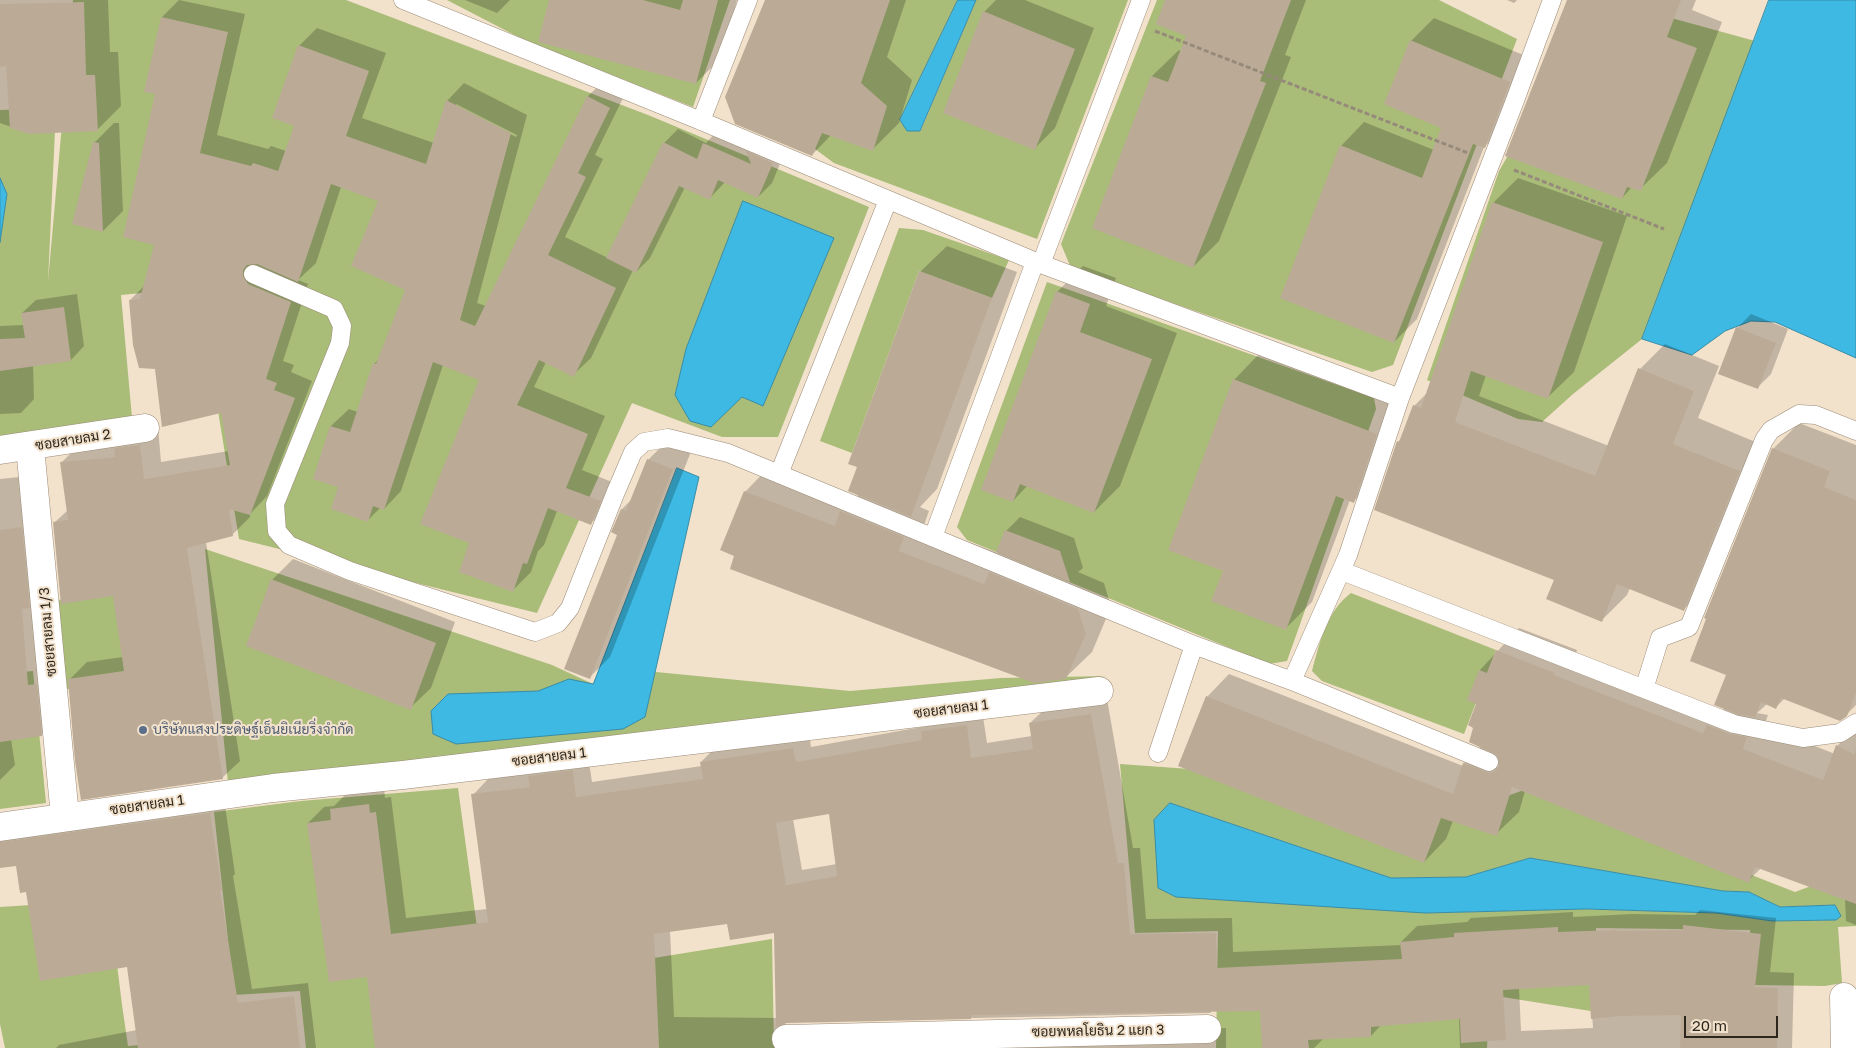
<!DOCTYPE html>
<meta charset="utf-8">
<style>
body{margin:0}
#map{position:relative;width:1856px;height:1048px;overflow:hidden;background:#f2e1cb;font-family:"Golos Text",sans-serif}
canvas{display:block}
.scale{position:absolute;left:1684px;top:1016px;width:94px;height:22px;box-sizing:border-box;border:2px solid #2c261d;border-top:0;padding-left:6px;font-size:15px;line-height:18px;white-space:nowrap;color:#2c261d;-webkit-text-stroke:4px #f2e1cb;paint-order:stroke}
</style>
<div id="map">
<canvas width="1856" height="1048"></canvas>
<div class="scale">20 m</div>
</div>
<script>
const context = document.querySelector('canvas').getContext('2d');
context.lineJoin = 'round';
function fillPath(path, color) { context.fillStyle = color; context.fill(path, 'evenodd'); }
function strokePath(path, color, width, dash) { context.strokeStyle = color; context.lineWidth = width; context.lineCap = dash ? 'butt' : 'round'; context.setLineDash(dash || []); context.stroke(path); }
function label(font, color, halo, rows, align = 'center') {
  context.font = font + ' "Golos Text",Sarabun,sans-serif'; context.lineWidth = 4; context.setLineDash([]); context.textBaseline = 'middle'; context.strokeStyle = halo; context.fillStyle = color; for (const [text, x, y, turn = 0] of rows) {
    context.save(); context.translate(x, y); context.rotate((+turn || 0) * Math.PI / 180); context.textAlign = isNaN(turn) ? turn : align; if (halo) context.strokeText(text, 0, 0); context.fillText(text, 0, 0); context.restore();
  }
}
fillPath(new Path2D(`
 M73,0H346L648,115L869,207L778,437H722L632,403L537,613L239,539L219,417L203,287L121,295L132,418L0,436V242L7,194L0,178V110L56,108L48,282Z
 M447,0H730L693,107L528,42Z
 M862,0H958L900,120L907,131L921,130L976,0H1128L1037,239L834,163L811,146Z
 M1157,0H1439L1517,39L1393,365L1372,372L1071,268L1061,244Z
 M1598,0H1606L1755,41L1642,339L1573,394L1542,422L1518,419L1427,380L1499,171Z
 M899,228L923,230L1009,260L992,298L919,271L852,453L820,441Z
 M1047,282L1374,398L1376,409L1287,661L1269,664L967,540L957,527Z
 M205,549L552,665L593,684L656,672L850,691L1001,678L1107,676L228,783Z
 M135,592L145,680L67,689L57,600Z
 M1351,593L1496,650L1464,734L1322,681L1312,671C1320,642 1326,612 1351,593Z
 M33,671L46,803L0,809V674Z
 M1856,747V926L1838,927L1842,983L1825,986L1755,985L1750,930L1596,928L1597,1012L1490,995L1487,1048H1216L1218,931L1135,933L1120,764L1287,776L1464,812L1529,788L1795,892L1851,871ZM1170,803L1391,878L1466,877L1530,858L1723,891L1749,892L1780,907L1835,905L1836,920L1772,921L1716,913L1587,909L1425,913Z
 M458,788L485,986L387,1048H306L300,991L234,995L214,812L301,801Z
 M109,900L122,1005L128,1046L254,1036V1048H5L0,1024V907Z
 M772,939L774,1048H643L629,962Z`), '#a9bc78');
const water = new Path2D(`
 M958,0H976L920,131H907L900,120Z
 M1769,0H1856V358L1775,322L1751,321L1725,331L1692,355L1642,339Z
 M0,178L7,194L0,242Z
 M743,201L834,238L763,406L742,397L711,427L690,421L675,395L686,349Z
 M677,468L699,477L645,717L623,729L456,744L433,734L431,711L448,694L538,691L569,679L593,684Z
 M1170,803L1391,878L1466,877L1530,858L1723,891L1749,892L1780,907L1835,905L1841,916L1836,920L1772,921L1716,913L1587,909L1425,913L1176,897L1158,888L1154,820Z`);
fillPath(water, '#3db9e3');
strokePath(water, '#388da8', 1);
fillPath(new Path2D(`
 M0,0H108L110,52H118L121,106L98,129L29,133L0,123Z
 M179,0L245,14L217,135L268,149L271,146L286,151L295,125L299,46L317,28L386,53L362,118L434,143L447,101L464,83L527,115L477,303L486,306L588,96L606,79L627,90L595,155L603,159L565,237L608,258L664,143L678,129L706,143L718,130L786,149L772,183L758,197L725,182L710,198L685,187L650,258L636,272L633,270L591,358L573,375L546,362L534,387L605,416L582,470L617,484L609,506L591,523L557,511L544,545L538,551L531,572L513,590L471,542L480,379L443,365L401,491L384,509L380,508L368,520L339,486L315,478L331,426L349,409L358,412L374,364L380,358L407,289L380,201L341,187L316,263L298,280L308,284L283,361L294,365L291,372L312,381L267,496L250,514V517L232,535L206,542L240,761L222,778L69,680L87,662L123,657L114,595L54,523L68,510L61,463L79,445L158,428L161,462L229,451L222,412L156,368L130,300L144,286L155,244L156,93L162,17ZM456,104L517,135L516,137L456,106Z
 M465,0H510L497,13Z
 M551,0H737L722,57L696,83Z
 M767,0H906L887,57L912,80L899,123L873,149L831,135L812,155Z
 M996,0H1025L1094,28L1055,128L1035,148L984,12Z
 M1166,0H1306L1285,55L1291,57L1219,241L1193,267L1093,228L1152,76L1179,50L1181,51L1187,35Z
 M1507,0H1517L1514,3Z
 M1568,0H1696L1692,10L1722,22L1667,163L1640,189L1632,187L1622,198Z
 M1434,18L1533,59L1508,124L1484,147L1417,319L1394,342L1282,297L1341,146L1364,122L1434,150L1443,128L1411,41Z
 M114,123H119L123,211L103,231L74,223L94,143Z
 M1518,178L1627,216L1574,372L1548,397L1486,375L1479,396L1609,446L1640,369L1665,344L1719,366L1698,418L1765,446L1709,584L1684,609L1630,588L1627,595L1602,620L1398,442L1402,438L1414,406L1427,393L1493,203Z
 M947,246L1017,272L937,489L920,507L929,511L924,525L998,553L1006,531L1020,517L1074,538L1083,568L1078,572L1104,583L1111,607L1092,652L1065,678L736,555L745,492L771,465L855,498L859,494L858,466L920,272Z
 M1083,266L1116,278L1106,306L1177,333L1120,486L1094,512L1027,486L1013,501L1057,292Z
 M77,294L84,346L71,360L33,365L34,399L21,413L0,414V326L24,325L22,313L36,300Z
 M1751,314L1788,329L1771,374L1757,388L1737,328Z
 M1260,353L1402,407L1380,475L1354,501L1350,500L1312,602L1286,628L1224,570L1234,380Z
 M1799,423L1856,445V705L1846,715L1785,698L1776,707L1767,704L1757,713L1768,715L1764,726L1835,754L1837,746L1856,727V925L1846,921L1845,899L1761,868L1748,881L1525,791L1519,812L1496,834L1453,821L1446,839L1424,862L1207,697L1229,674L1463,766L1464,763L1481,746L1475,727L1480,670L1519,628L1577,650L1576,653L1723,710L1725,708L1727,675L1773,449Z
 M668,440L692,449L610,657L590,677L619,534L622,509L632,499L648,460Z
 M19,477L23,515L55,721L41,735L11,739L15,765L0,780V479Z
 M293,559L455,622L431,688L410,708L272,580Z
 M1107,699L1133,848H1140L1146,919L1232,918L1233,952L1402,945L1401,942L1417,926L1467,922L1471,918L1573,912V917L1632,914L1695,915L1700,910L1776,918L1770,972L1794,973L1792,1048H1460L1459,1018L1382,1024L1371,1036L1324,1038L1314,1048H1264L1262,1009L1213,1010L1210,1013L785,1022L788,1032L803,1039L1226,1028V1048H376L369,976L308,823L324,807L334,806L347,793L384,789L385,798L391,797L406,918L487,909L473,795L488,779L533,773L588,755L592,782L702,766L701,762L717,746L809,733L811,747L927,726L938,716L982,710L987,743L1032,736L1030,723L1046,708ZM830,813L837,864L802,870L793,819ZM728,923L775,931L777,1018L674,1017L670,931ZM1590,984L1593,1028L1521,1031L1519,988Z
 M224,799L235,874L233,876L252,989L308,983L316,1048H56L59,1045L137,1030L128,966L27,890L17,864L0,867V829Z`), '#0003');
fillPath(new Path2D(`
 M549,0H643L680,10L683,0H718L696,84L538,42Z
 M765,0H890L861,83L887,106L873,151L822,133L812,156L735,124L725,97Z
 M1165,0H1291L1260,81L1266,83L1193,268L1092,228L1151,76L1168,82L1186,36L1156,24Z
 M1567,0H1681L1667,37L1697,48L1641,191L1627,187L1622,199L1505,156Z
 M84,2L86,75H95L98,131L29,134L10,128L6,66L0,67V4Z
 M983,11L1075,49L1035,150L943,113Z
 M161,17L228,32L200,153L251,166L253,163L278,171L294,126L272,118L298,45L369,71L346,136L426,164L446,100L511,133L460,320L475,326L587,96L610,108L578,173L586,177L548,255L616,288L574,377L539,360L517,405L588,434L566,488L601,501L591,525L548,508L527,564L523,563L513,592L459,572L469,543L420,524L479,380L433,362L384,510L373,506L368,522L331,509L338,487L313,479L330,426L350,432L373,363L376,364L405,290L351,266L378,201L331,184L298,282L257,264L247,265L243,270V276L248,284L291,302L266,379L277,383L274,390L295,398L250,515L229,509L233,536L187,548L223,779L81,800L75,761L68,679L124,671L113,596L61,604L53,522L68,520L60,462L115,457L114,448L140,445L144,479L230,465L221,413L162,427L155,369L139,368L133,345L129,300L140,299L154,245L123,237L155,94L144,92Z
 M1410,40L1510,82L1485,148L1473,144L1394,343L1280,298L1340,145L1422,178L1441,128L1384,104Z
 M93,142L99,143L103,232L72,224Z
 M663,142L697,159L703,143L751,164L746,151L773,163L758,198L718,180L710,200L679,186L636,273L606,258Z
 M1492,202L1603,242L1548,399L1471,371L1455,422L1595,476L1638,368L1694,391L1673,444L1740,471L1684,611L1617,584L1602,622L1546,599L1554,580L1374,510L1397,441L1399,442L1413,405L1421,408Z
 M919,271L992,298L911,517L848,491L857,467L848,464Z
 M1056,291L1090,304L1080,332L1152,359L1094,513L1020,484L1013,502L981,490Z
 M64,307L71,361L0,371V339L25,338L21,313Z
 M1736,327L1776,343L1758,389L1718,374Z
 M1233,379L1377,434L1354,503L1336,496L1286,630L1211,601L1223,571L1168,550Z
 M1772,448L1830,471L1824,487L1856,500V693L1847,716L1840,721L1781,698L1776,709L1761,702L1755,717L1737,714L1714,705L1726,675L1690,661L1706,619L1704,618Z
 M647,459L673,469L590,679L564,669L617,535L611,532L621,509L626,511Z
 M744,491L835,526L840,511L904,537L899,551L984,584L989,572L1078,609L1086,634L1066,679L1034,683L730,569L734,556L720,550Z
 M22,527L30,608L22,609L28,685L37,684L42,736L0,742V530Z
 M1005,530L1060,551L1070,582L996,552Z
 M271,579L436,643L411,710L246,646Z
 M1496,650L1555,673L1554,675L1703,733L1707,725L1730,734L1747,737L1743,749L1823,780L1836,745L1856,755V904L1755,867L1749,883L1512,787L1497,836L1441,818L1424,863L1178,766L1206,696L1453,794L1463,763L1490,773L1495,771L1499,766V760L1497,755L1469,742L1473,728L1468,725L1476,704L1467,700L1479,670L1487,673Z
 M1091,714L1118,863H1124L1130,934L1216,933L1217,968L1402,959L1400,942L1454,937V933L1558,927V932L1616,930V931L1683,930V925L1761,934L1755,987L1778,988L1777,1048H1680L1681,1015L1621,1016L1591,1019L1589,985L1503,990L1506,1040L1461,1043L1460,1019L1371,1027V1037L1308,1040L1309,1048H1262L1260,1011L971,1015V1019L786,1023L776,1027L774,933L730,940L727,924L654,934L659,1048H375L367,977L329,982L307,823L331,820L330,809L369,804L370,813L376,812L391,934L488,922L471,794L530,787L528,776L573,770L576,797L703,779L700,762L793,748L796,762L922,740L921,731L967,725L971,758L1033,749L1029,723ZM829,814L837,876L786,885L776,823Z
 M210,813L222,890H220L238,1003L294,996L300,1048H138L127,967L40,981L26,892L20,893L16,866L0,868V842Z`), '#bbab96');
const lane = new Path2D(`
 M403,0L701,121L1041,264L1400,398
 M701,121L748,0
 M1041,264L1141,0
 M253,274L334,309L342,326L340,343L275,504L277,531L289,545L350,571L535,632L558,623L570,608L615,494L633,452L644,442L668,438L728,453L1194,645L1292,681
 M779,474L888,200
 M933,537L1035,262
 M1342,571L1734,724L1803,738L1840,733L1856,723
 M1644,689L1660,638L1689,627L1764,440L1771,430L1799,414L1816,415L1856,431
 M1158,753L1194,645
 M1489,762L1292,681L1348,555L1400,398L1514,103L1552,0`);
const street = new Path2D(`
 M30,447L65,817
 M0,450L145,428
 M0,827L273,788L403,775L1099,691
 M1844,997L1845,1048
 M786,1039L1207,1029`);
strokePath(lane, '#9b8b77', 19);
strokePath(street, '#9b8b77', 29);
strokePath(new Path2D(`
 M1155,31L1468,153
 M1514,170L1664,229`), '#968a7a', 3, [5, 2.5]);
strokePath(lane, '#fff', 18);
strokePath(street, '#fff', 28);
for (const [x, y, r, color] of [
 [143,730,5,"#5c6f8a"]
]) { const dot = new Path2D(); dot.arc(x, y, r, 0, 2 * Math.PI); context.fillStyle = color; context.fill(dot); strokePath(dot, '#f2e1cb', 2); }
label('14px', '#2c261d', '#f2e1cb', [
 ["ซอยสายลม 2",73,440,-9],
 ["ซอยสายลม 1/3",48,632,-95],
 ["ซอยสายลม 1",951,709,-7],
 ["ซอยสายลม 1",549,757,-7],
 ["ซอยสายลม 1",147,805,-8],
 ["ซอยพหลโยธิน 2 แยก 3",1098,1031,-1]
]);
label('14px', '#4e5e75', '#f2e1cb', [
 ["บริษัทแสงประดิษฐ์เอ็นยิเนียริ่งจำกัด",153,730]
], 'left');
</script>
